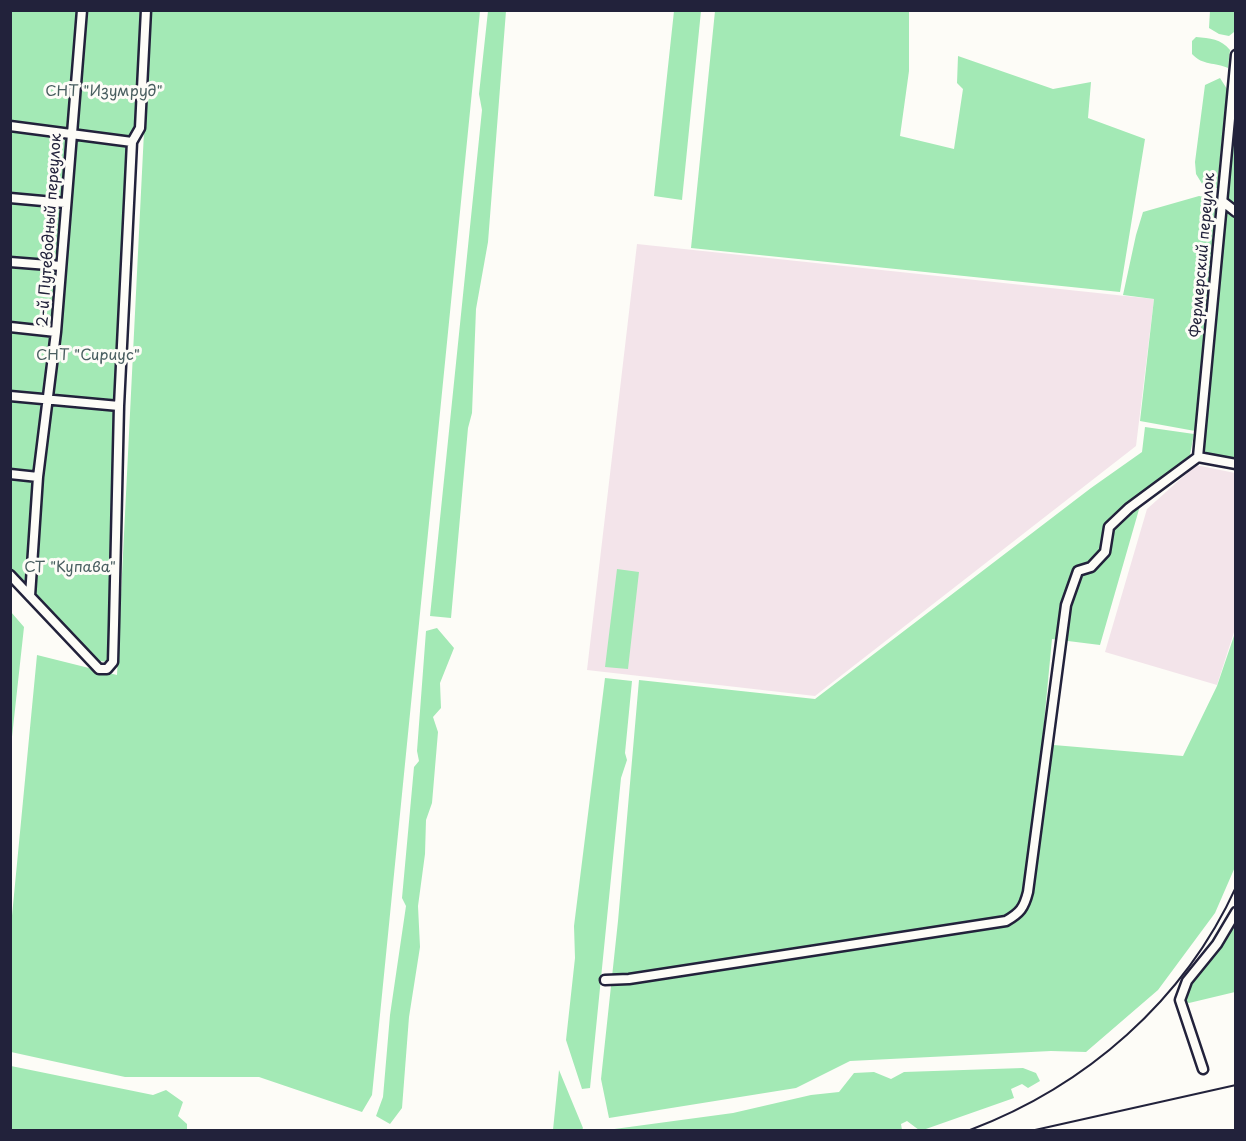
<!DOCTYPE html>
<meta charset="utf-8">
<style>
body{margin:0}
#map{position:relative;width:1246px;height:1141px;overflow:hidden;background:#fdfcf7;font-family:"Playpen Sans",sans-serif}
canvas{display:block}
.frame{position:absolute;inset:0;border:12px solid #22223b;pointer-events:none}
</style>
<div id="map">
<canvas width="1246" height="1141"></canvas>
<div class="frame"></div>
</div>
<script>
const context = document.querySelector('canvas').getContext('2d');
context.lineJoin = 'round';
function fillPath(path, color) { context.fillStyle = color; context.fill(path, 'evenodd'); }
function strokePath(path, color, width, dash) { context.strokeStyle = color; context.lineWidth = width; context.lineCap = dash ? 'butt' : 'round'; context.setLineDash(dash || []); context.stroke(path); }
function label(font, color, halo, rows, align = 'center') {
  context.font = font + ' "Playpen Sans",sans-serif'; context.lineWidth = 6; context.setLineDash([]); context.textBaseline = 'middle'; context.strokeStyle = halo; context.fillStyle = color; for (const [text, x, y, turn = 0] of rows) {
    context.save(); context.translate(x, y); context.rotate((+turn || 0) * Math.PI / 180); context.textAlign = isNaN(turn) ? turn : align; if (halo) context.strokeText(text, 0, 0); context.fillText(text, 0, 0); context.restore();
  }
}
fillPath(new Path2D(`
 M637,244L1154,299L1136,446L815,696L587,670Z
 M1196,465L1235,473V629L1217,685L1105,652L1147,509Z`), '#f3e4ea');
fillPath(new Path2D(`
 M10,11H144L107,662L93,660L11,574Z
 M150,11H480L372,1095L362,1112L259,1077H125L11,1052V926L37,655L117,675Z
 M488,11H506L488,242L476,309L472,413L468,428L451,618L430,616L482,110L479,94Z
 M674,11H701L682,200L654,196Z
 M715,11H909V71L900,136L954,149L963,89L957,83L958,56L1053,89L1091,82L1088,118L1145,139L1120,292L691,248Z
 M1210,11H1235L1234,32L1229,36L1219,34L1209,28Z
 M1196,37C1210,38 1221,39 1230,50L1228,68C1215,62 1203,66 1192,54V41Z
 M1235,59V465L1198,456Z
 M1220,78L1227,89L1217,188L1204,187L1196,174L1195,162L1205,85Z
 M1199,196L1216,199L1195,431L1140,421L1154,299L1123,295L1136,235L1143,212Z
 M1145,427L1194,434L1190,455L1144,492L1100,645L1052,639L1042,744L1183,756L1217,686L1235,633V867L1215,913L1158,990L1086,1052L1051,1051L850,1061L796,1088L609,1118L601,1079L618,921L639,680L815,699L1091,488L1142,452Z
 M617,569L639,572L628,669L605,667Z
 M11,612L24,627L11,746Z
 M437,628L454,648L440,683L441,708L433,717L438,732L432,803L426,820L425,854L418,906L420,947L409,1017L402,1108L390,1124L376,1116L383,1097L390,1015L406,906L402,898L414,767L419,761L417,751L426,631Z
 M605,678L632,681L625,753L627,760L621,778L590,1088L582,1089L566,1040L575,958L574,926Z
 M1235,917V992L1189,1003L1180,998Z
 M11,1066L153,1095L166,1090L183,1102L178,1116L187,1124V1130H11Z
 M1023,1068L1036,1073L1040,1081L1028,1088L1022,1084L1011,1089L1014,1098L923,1130H919L907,1121L901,1124L902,1130H607L733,1113L811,1095L839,1092L854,1073L874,1072L891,1079L904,1072Z
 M559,1070L583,1128L582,1130H553Z`), '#a3e9b5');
const minor = new Path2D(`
 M10,126L132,142
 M10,198L65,203
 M1222,201L1236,212
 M10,262L61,266
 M10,327L56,332
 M10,396L119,406
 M1198,457L1236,55
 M10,474L38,477
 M10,575L99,669H107L113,662L114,625L119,406L132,142L140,128L146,10
 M30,596L38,477L56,332L82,10
 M605,980L629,979L1006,921C1020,913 1024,908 1028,892L1066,605L1078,571L1091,567L1105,552L1109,527L1129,508L1198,457L1236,464
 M1203,1069L1180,1000L1187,981L1217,944L1236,912`);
strokePath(minor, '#22223b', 13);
strokePath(minor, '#fdfcf7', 8);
strokePath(new Path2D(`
 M970,1130C1086,1086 1184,1001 1236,887
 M1035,1130L1236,1085`), '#22223b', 2);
label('15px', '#495e60', '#fdfcf7', [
 ["СНТ \"Изумруд\"",104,92],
 ["СНТ \"Сириус\"",88,356],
 ["СТ \"Купава\"",70,568]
]);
label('15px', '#22223b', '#fdfcf7', [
 ["2-й Путеводный переулок",50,230,-86],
 ["Фермерский переулок",1203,255,-85]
]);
</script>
